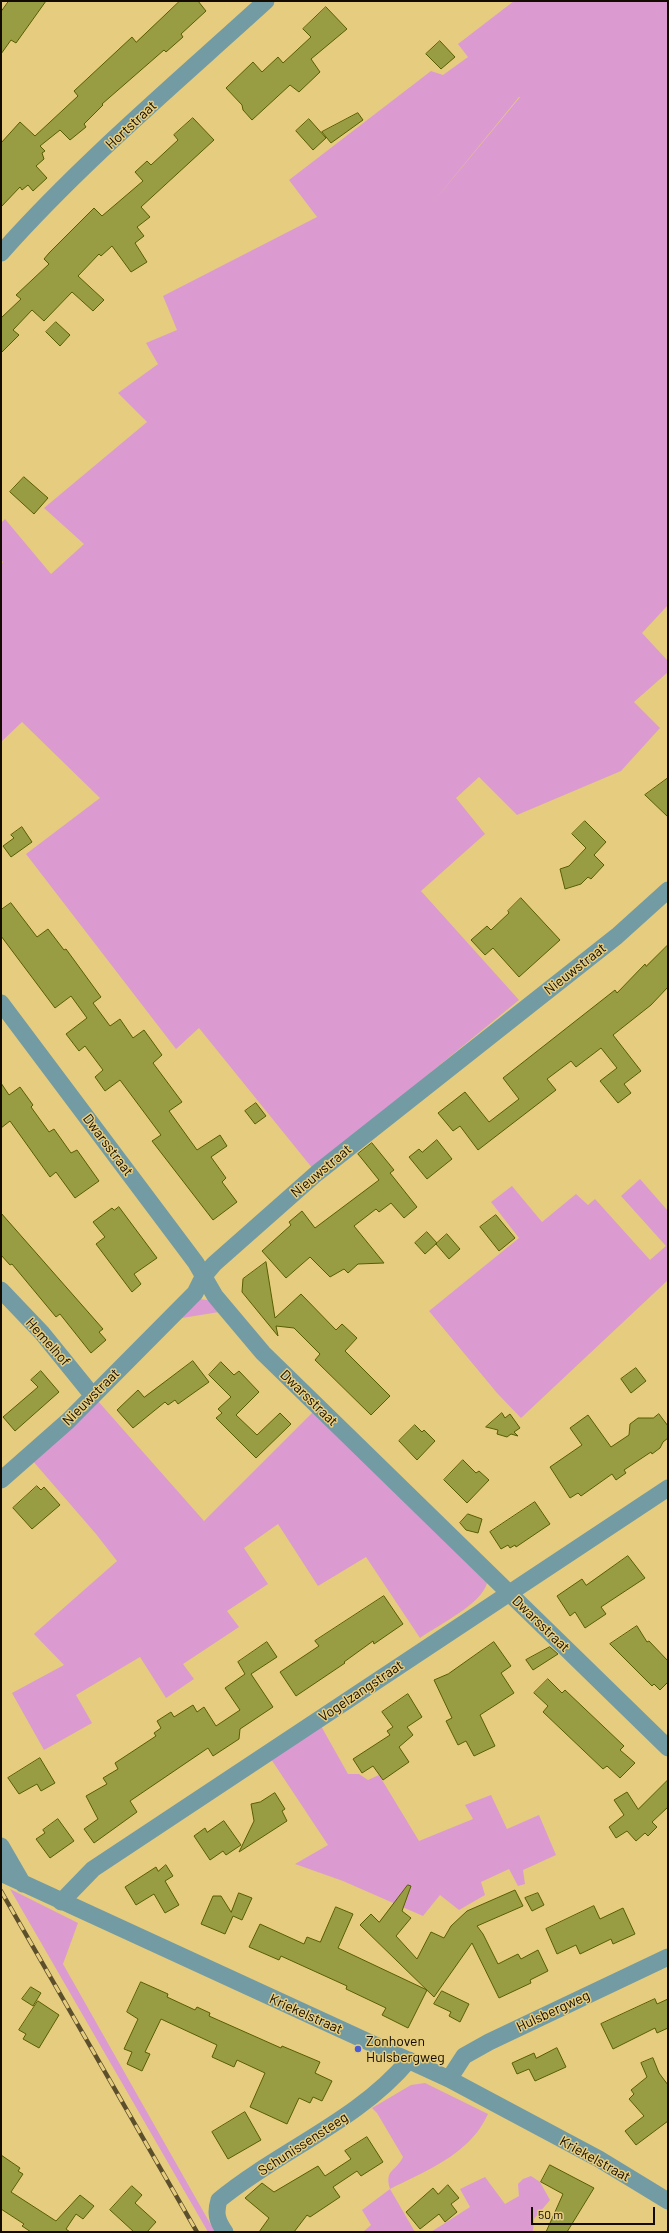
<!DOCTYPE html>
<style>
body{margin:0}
#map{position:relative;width:669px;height:2233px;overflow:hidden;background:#e5cc7f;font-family:Barlow,sans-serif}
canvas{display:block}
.frame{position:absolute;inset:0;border:2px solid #130b00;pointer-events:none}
.scale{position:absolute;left:531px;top:2207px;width:124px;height:18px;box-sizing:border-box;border:2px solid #130b00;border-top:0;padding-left:5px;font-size:12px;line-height:14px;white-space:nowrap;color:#130b00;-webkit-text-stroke:3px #e5cc7f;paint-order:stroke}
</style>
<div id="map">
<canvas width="669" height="2233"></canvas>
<div class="frame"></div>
<div class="scale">50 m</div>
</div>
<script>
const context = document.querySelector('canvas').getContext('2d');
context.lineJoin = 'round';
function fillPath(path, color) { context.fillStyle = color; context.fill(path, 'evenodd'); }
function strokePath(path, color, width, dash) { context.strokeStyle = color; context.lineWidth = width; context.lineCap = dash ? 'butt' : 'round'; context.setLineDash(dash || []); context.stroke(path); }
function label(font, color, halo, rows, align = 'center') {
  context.font = font + ' Barlow,sans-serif'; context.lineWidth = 3; context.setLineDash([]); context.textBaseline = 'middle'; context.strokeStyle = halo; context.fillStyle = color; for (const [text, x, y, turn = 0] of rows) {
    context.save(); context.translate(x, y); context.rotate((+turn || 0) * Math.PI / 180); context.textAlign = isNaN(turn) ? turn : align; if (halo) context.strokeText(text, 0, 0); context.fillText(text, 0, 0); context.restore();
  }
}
fillPath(new Path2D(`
 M514,1H668V605L642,633L668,661V672L634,702L660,728L621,771L517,815L479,777L456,798L485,834L421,891L519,1000L313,1169L199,1028L176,1049L26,854L100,798L22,722L1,742V565L3,562L1,560V523L5,519L51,574L84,544L44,508L147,422L118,393L158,364L146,343L177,330L163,296L317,217L289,180L431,71L443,75L468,57L458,44ZM519,97H520L430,206Z
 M640,1179L668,1211V1280L521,1418L497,1393L429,1311L519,1238L491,1202L512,1186L542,1222L576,1194L588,1205L595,1199L650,1260L666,1246L621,1196Z
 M200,1299L207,1300L219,1312L176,1319Z
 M97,1400L204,1521L315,1410L487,1583C482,1604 438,1625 420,1638L366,1557L318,1586L278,1524L244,1548L268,1584L227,1611L239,1627L183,1664L194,1679L166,1698L140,1657L76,1695L92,1723L44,1750L12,1693L64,1665L34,1634L117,1561L96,1534L32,1460Z
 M321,1726L348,1774H359L368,1780L379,1775L419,1841L473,1819L465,1805L491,1795L507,1829L539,1815L556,1855L523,1870L525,1884L518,1886L509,1869L481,1882L485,1895L459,1910L440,1895L423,1916L343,1881L295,1864L328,1845L271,1759Z
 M10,1889L78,1923L63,1964L215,2232H208Z
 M425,2083L488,2114C484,2122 479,2131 473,2137C452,2161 418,2175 390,2189L415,2232H363L371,2225L362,2210L390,2189C384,2169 396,2172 403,2157L377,2113L372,2108L411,2085Z
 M531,2176L540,2182L550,2200L534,2219L533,2232H431L470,2207L460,2189L485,2177L505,2204L519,2196L518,2184L523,2179Z`), '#db9bd0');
const building = new Path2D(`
 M9,1H46L16,43L11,40L1,54V12Z
 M180,1H198L206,11L181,34L183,37L166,52L164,50L102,104L103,105L84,124L86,127L70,140L60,130L40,146L45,151L42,153L44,159L36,166L47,178L33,191L28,185L22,190L20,187L1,207V143L20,122L35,136L78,96L74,91L132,37L136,42Z
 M326,7L347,29L311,59L320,72L299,92L290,85L252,120L243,110L242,105L226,88L253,62L262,72L278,57L283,63L311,37L303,29Z
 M440,41L455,57L441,69L426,54Z
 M358,113L363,120L331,143L322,132Z
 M193,118L214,140L141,207L150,217L137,227L144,236L135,243L147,262L131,272L112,246L101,256L99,254L78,276L104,300L93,311L72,292L44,321L32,310L13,330L19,335L1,353V318L21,299L16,295L49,264L44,259L49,253L94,208L102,216L143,181L135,172L147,161L151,165L178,140L174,135Z
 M309,119L326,138L313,150L296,131Z
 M56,322L70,335L60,346L46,332Z
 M24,477L48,498L34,514L10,492Z
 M668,778V817L645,795Z
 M585,821L606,842L594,855L604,865L591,879L588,877L581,884L565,889L560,869L569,866L586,848L572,834Z
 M22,827L32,842L11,857L3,846L14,838L11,835Z
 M521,898L560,940L519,977L493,948L485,955L471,940L487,926L491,930L509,913L508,911Z
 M11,903L37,937L48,929L64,950L66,949L101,997L93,1003L110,1026L120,1019L133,1038L144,1030L162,1055L153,1063L182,1102L169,1111L197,1150L220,1135L227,1146L211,1157L226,1178L222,1182L237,1202L213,1220L152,1141L161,1135L120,1080L105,1091L95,1077L103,1070L85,1046L79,1051L66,1034L87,1018L71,996L55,1008L1,936V910Z
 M668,945V987L651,1005L613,1035L641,1071L624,1084L631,1093L618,1103L600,1081L617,1068L601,1048L576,1067L571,1061L547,1079L556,1090L478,1150L460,1126L453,1131L438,1113L465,1092L489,1122L519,1099L503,1078L615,990L617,993L645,964L646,966Z
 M1,1083L9,1095L20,1087L33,1105L31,1107L49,1132L54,1129L71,1153L77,1150L99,1181L75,1198L56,1172L50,1177L10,1121L1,1128Z
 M256,1103L266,1116L255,1124L245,1111Z
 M437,1140L452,1159L427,1179L409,1157L419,1149L422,1152Z
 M372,1143L394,1170L390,1173L417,1207L404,1218L391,1203L379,1212L376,1209L354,1226L384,1263L358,1264L348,1273L344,1269L330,1277L310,1257L286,1278L262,1251L291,1225L289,1222L302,1211L315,1228L379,1180L358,1154Z
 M119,1207L157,1258L134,1274L141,1284L132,1292L96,1244L105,1237L93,1222L112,1208L114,1210Z
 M1,1213L103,1329L99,1332L106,1340L91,1353L60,1314L56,1317L12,1264L10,1265L1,1255Z
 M496,1215L515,1238L499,1251L480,1227Z
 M427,1232L437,1243L425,1254L415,1243Z
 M447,1234L460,1249L449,1259L436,1244Z
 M266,1262L275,1318L301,1294L336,1330L342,1324L357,1338L345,1351L390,1396L371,1415L315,1360L320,1354L294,1328L276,1326L278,1336L242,1292L243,1279Z
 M193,1361L209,1382L178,1404L175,1400L168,1405L165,1402L133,1428L117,1410L138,1390L144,1397Z
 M221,1362L234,1375L239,1371L259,1392L236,1415L257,1435L280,1413L291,1424L256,1458L216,1418L222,1413L218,1409L231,1397L209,1375Z
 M636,1368L646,1381L631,1393L621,1379Z
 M41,1371L59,1392L15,1431L3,1417L38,1387L31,1380Z
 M502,1413L505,1418L510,1414L520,1428L514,1432L518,1436L511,1434L507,1437L497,1434L498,1430L486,1427Z
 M659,1414L668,1426V1438L663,1442L660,1448L652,1454L651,1452L624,1470L626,1473L616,1480L612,1474L581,1496L578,1493L570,1498L550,1467L582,1445L570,1428L588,1415L611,1447L629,1435L630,1424L638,1418H653Z
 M415,1425L422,1432L424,1430L435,1441L417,1460L399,1441Z
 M463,1460L476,1473L479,1471L489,1480L467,1503L444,1480Z
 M37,1486L41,1490L44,1487L60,1505L32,1529L13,1508Z
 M535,1502L550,1524L516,1547L515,1545L510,1548L508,1545L501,1549L490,1532Z
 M468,1514L482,1519L478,1533L466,1530L460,1523Z
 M628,1556L645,1578L601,1607L606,1614L585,1628L575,1612L570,1616L557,1596L582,1579L586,1585Z
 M384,1596L403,1624L374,1644L373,1641L344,1662L345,1663L296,1696L280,1672L319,1646L315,1641Z
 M637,1626L647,1642L649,1641L668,1661V1682L660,1690L654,1684L652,1686L610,1644Z
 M267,1642L277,1657L251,1674L273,1707L240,1729L239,1739L213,1756L208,1748L130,1801L137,1812L94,1843L84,1829L98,1819L86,1796L107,1784L103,1778L118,1769L115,1763L156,1736L154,1733L161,1728L157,1721L171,1712L174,1717L193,1705L197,1712L204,1707L216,1726L240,1710L225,1688L245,1674L238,1662Z
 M494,1642L511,1666L501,1673L514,1693L480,1715L495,1746L474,1756L466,1741L458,1745L446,1721L452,1718L434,1680L448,1674Z
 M550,1647L558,1654L533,1670L526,1660Z
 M548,1679L562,1693L565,1690L624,1746L620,1750L635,1763L620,1778L607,1766L603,1769L543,1712L548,1706L534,1693Z
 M408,1694L422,1717L407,1727L413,1735L399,1747L409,1762L383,1780L373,1766L362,1773L353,1759L390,1735L387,1731L393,1727L382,1712Z
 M40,1758L55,1783L41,1791L37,1784L19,1794L8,1778Z
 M668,1780V1807L652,1822L657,1827L648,1836L645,1833L636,1841L627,1831L616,1838L609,1827L624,1815L614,1800L627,1792L638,1809Z
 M275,1793L285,1809L282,1811L287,1821L239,1852L254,1821L251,1804L260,1802Z
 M58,1819L74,1841L50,1858L36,1839L45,1833L43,1830Z
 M224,1821L241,1845L226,1855L223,1851L210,1860L194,1836L205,1828L207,1832Z
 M166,1865L173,1876L165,1881L179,1905L165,1913L154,1894L136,1905L125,1887L156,1867L158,1871Z
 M408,1885L411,1886L402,1911L411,1918L396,1936L417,1959L431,1932L444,1938L451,1926L467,1911L515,1890L523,1906L477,1926L483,1934L498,1964L518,1954L521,1959L538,1950L548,1971L530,1980L531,1983L499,1998L472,1943L434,1997L360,1925L371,1914L379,1922Z
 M239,1893L252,1898L242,1920L233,1916L225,1934L201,1924L213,1896H221L231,1912Z
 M538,1893L544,1905L532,1911L525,1898Z
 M594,1906L600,1919L623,1908L635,1934L613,1944L611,1939L580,1954L576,1945L557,1954L546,1929Z
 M336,1907L353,1914L338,1948L427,1990L408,2028L382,2015L386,2008L346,1989L347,1986L281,1956L279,1960L249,1947L260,1924L304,1944L307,1937L320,1942Z
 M141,1982L168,1994L167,1997L195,2010L197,2007L210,2013L209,2016L281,2048L282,2046L320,2062L315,2073L332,2081L322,2101L313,2097L310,2103L299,2098L287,2124L250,2107L265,2073L237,2060L234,2067L212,2057L217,2045L161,2019L145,2052L150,2054L142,2071L127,2064L132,2052L124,2049L138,2019L127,2012Z
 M31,1987L41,1993L33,2006L22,1999Z
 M442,1991L469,2004L460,2022L449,2016L451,2012L434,2004Z
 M655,1999L657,2004L668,1999V2028L657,2033L655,2028L613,2049L601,2024Z
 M38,2001L59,2015L39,2048L23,2039L26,2034L19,2030Z
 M557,2048L566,2067L535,2081L529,2069L517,2074L512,2063L534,2053L536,2058Z
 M653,2058L659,2073L668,2085V2121L636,2145L625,2131L644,2116L629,2099L634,2094L631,2090L647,2077L641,2063Z
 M245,2112L261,2140L228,2159L212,2132Z
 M367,2137L383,2162L361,2176L357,2171L333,2187L340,2197L310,2217L307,2215L294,2232H259L269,2218L245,2198L262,2183L274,2192L318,2166L325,2176L351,2159L345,2151Z
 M1,2155L20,2168L18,2171L23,2174L11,2192L56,2221L80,2195L94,2206L83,2219L76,2214L66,2229L70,2232H31L22,2226L24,2224L1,2209Z
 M550,2165L594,2188L567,2232H546L563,2194L541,2182Z
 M448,2185L459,2198L451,2204L457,2212L445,2222L439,2214L420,2229L406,2212L433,2188L438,2194Z
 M132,2186L142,2195L135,2203L156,2222L147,2232H134L110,2210Z`);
fillPath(building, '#989d43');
strokePath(building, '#595d01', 1);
strokePath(new Path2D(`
 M1,253C82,162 176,83 266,1
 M1,1003L196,1263L215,1296L263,1353L668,1748
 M1,1290L42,1333L93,1396
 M1,1480L68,1421L195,1293L203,1277L214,1264L317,1173L617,936L668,890
 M1,1846L23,1884
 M1,1873L449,2079L599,2159L668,2201
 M61,1902L93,1869L668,1488
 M449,2079L464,2056L489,2042L668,1957
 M225,2232C217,2221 215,2213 219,2200C280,2150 358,2121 409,2060`), '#739ba4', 17);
const rail = new Path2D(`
 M1,1891L197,2232`);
strokePath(rail, '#5c4f2c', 4.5);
strokePath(rail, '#e5cc7f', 3, [9]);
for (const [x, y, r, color] of [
 [358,2049,4,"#4b5dd2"]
]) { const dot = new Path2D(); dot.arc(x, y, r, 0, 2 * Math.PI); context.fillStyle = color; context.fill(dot); strokePath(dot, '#e5cc7f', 1.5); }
label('14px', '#130b00', '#e5cc7f', [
 ["Hortstraat",131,125,-43],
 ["Nieuwstraat",575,969,-38],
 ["Dwarsstraat",108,1145,53],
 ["Nieuwstraat",321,1171,-40],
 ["Hemelhof",48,1342,48],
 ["Nieuwstraat",91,1397,-45],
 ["Dwarsstraat",309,1398,44],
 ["Dwarsstraat",541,1624,44],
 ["Vogelzangstraat",361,1691,-34],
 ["Hulsbergweg",553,2011,-25],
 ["Kriekelstraat",306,2014,24],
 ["Schunissensteeg",303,2144,-33],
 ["Kriekelstraat",595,2159,29]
]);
label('14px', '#130b00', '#e5cc7f', [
 ["Zonhoven",366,2041],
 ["Hulsbergweg",366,2057]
], 'left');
</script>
